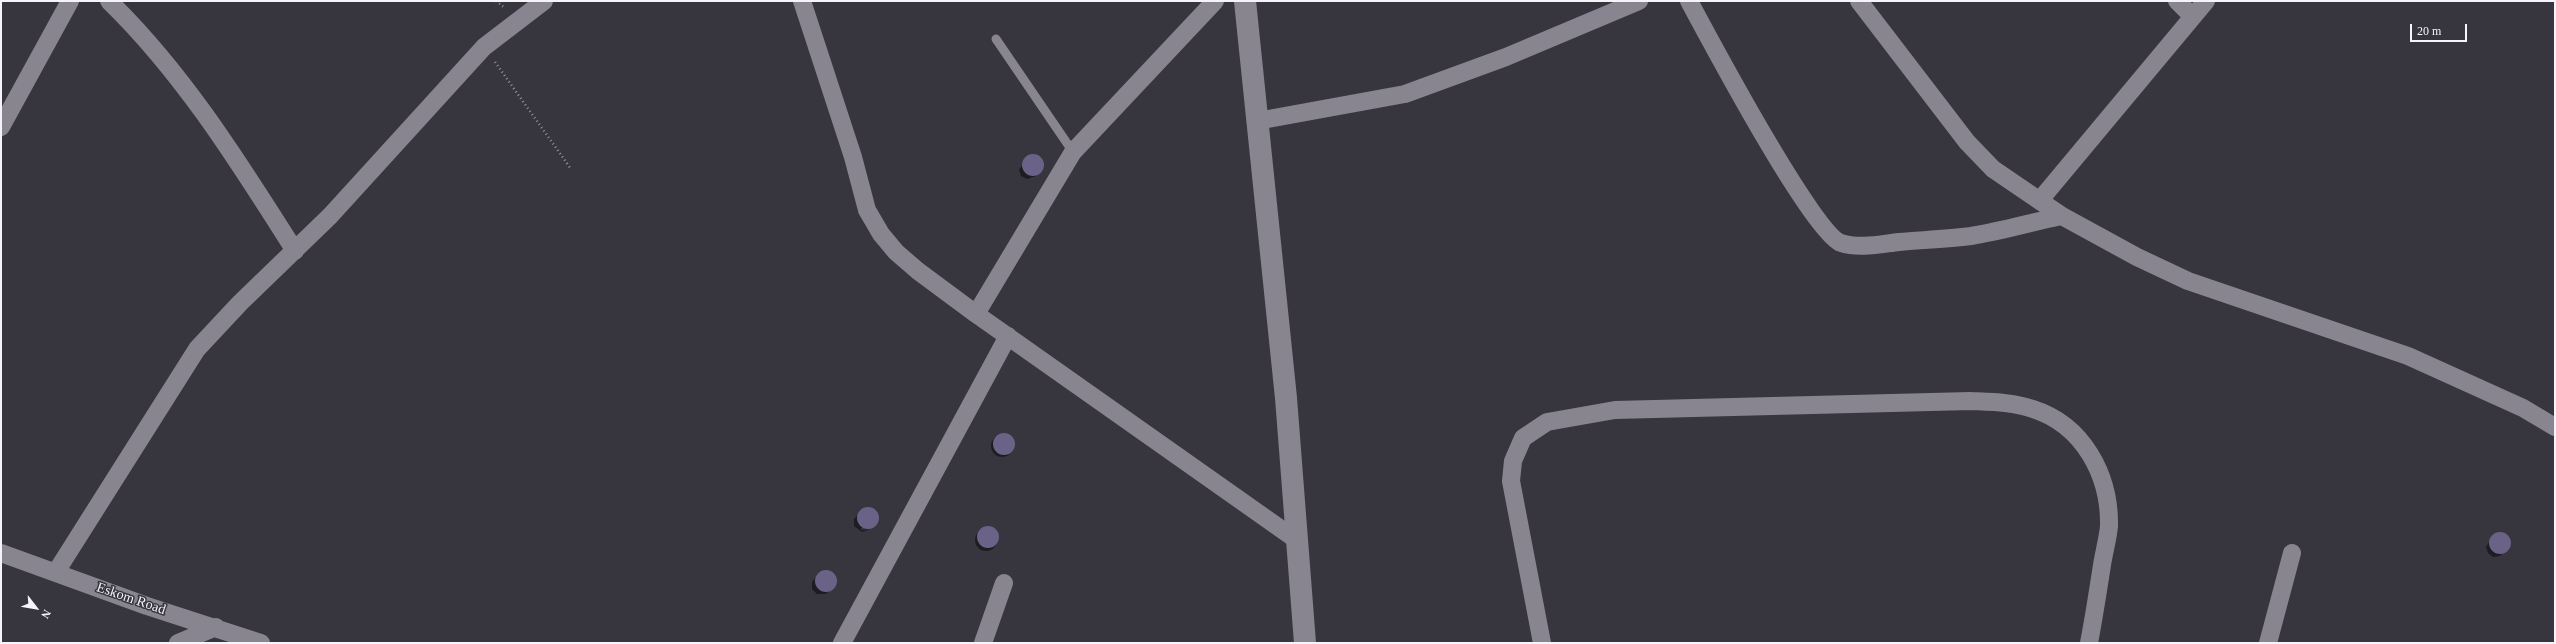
<!DOCTYPE html>
<style>
body{margin:0}
#map{position:relative;width:2556px;height:644px;overflow:hidden;background:#37353e;font-family:"Times New Roman",serif}
canvas{display:block}
.frame{position:absolute;inset:0;border:2px solid #f5f4fa;pointer-events:none}
.north{position:absolute;left:16px;top:588px;width:40px;height:40px;-webkit-text-stroke:3px #37353e;paint-order:stroke;rotate:121deg;font-size:11px;font-weight:700;line-height:16px;text-align:center;color:#f5f4fa}
.north::after{content:'';display:block;margin:auto;width:14px;height:18px;background:#f5f4fa;clip-path:polygon(50% 0,100% 100%,50% 72%,0 100%)}
.scale{position:absolute;left:2410px;top:24px;width:57px;height:18px;box-sizing:border-box;border:2px solid #f5f4fa;border-top:0;padding-left:5px;font-size:12px;line-height:14px;white-space:nowrap;color:#f5f4fa;-webkit-text-stroke:3px #37353e;paint-order:stroke}
</style>
<div id="map">
<canvas width="2556" height="644"></canvas>
<div class="frame"></div>
<div class="north">N</div>
<div class="scale">20 m</div>
</div>
<script>
const context = document.querySelector('canvas').getContext('2d');
context.lineJoin = 'round';
function fillPath(path, color) { context.fillStyle = color; context.fill(path, 'evenodd'); }
function strokePath(path, color, width, dash) { context.strokeStyle = color; context.lineWidth = width; context.lineCap = dash ? 'butt' : 'round'; context.setLineDash(dash || []); context.stroke(path); }
function label(font, color, halo, rows, align = 'center') {
  context.font = font + ' "Times New Roman",serif'; context.lineWidth = 3; context.setLineDash([]); context.textBaseline = 'middle'; context.strokeStyle = halo; context.fillStyle = color; for (const [text, x, y, turn = 0] of rows) {
    context.save(); context.translate(x, y); context.rotate((+turn || 0) * Math.PI / 180); context.textAlign = isNaN(turn) ? turn : align; if (halo) context.strokeText(text, 0, 0); context.fillText(text, 0, 0); context.restore();
  }
}
fillPath(new Path2D(`
 M1034,155L1039,158L1043,166L1036,176L1027,179L1021,176L1019,170L1027,157Z
 M991 446a11 11 0 1 1 22 0a11 11 0 1 1-22 0Z
 M869,508L876,513L877,522L872,527L861,528V530L870,529L862,532L854,526V519L862,510Z
 M975 540a11 11 0 1 1 22 0a11 11 0 1 1-22 0Z
 M2501,533L2508,538L2509,547L2500,556L2493,557L2488,553L2486,547L2494,534Z
 M827,571L834,576L835,585L826,594H817L812,589V582L820,572Z`), '#0007');
fillPath(new Path2D(`
 M1022 165a11 11 0 1 1 22 0a11 11 0 1 1-22 0Z
 M993 444a11 11 0 1 1 22 0a11 11 0 1 1-22 0Z
 M857 518a11 11 0 1 1 22 0a11 11 0 1 1-22 0Z
 M977 537a11 11 0 1 1 22 0a11 11 0 1 1-22 0Z
 M2489 543a11 11 0 1 1 22 0a11 11 0 1 1-22 0Z
 M815 581a11 11 0 1 1 22 0a11 11 0 1 1-22 0Z`), '#6b6387');
strokePath(new Path2D(`
 M496,1L505,8
 M495,62L571,169`), '#95939b', 2.5, [1, 3]);
strokePath(new Path2D(`
 M996,39L1073,152`), '#888590', 9);
strokePath(new Path2D(`
 M109,1C184,74 239,163 295,251
 M802,1L853,157L867,210L881,234L896,252L918,271L976,314L1298,541
 M1689,1C1709,38 1813,234 1841,243C1859,249 1881,244 1899,242C1922,240 1947,239 1971,236C2002,231 2032,222 2062,216
 M1859,1L1967,142L1993,169L2062,216L2137,257L2188,281L2408,356L2523,408L2555,427
 M2177,1L2192,16
 M1257,121L1405,94L1506,57L1639,1
 M1,127L70,1
 M2040,200L2206,1
 M976,314L1073,152L1215,1
 M1,553L147,606L261,643
 M56,572L197,349L240,303L330,216L484,47L544,1
 M178,643L216,627
 M842,643L1008,336
 M983,643L1004,583
 M1542,643L1511,481L1513,461L1523,438L1547,422L1615,410L1970,401C1991,402 2012,402 2033,409C2083,425 2110,475 2109,526C2108,538 2104,552 2102,565C2098,591 2094,617 2089,643
 M2268,643L2292,553`), '#888590', 18);
strokePath(new Path2D(`
 M1245,1L1286,398L1305,643`), '#888590', 22);
label('14px', '#f5f4fa', '#37353e', [
 ["Eskom Road",131,599,19]
]);
</script>
